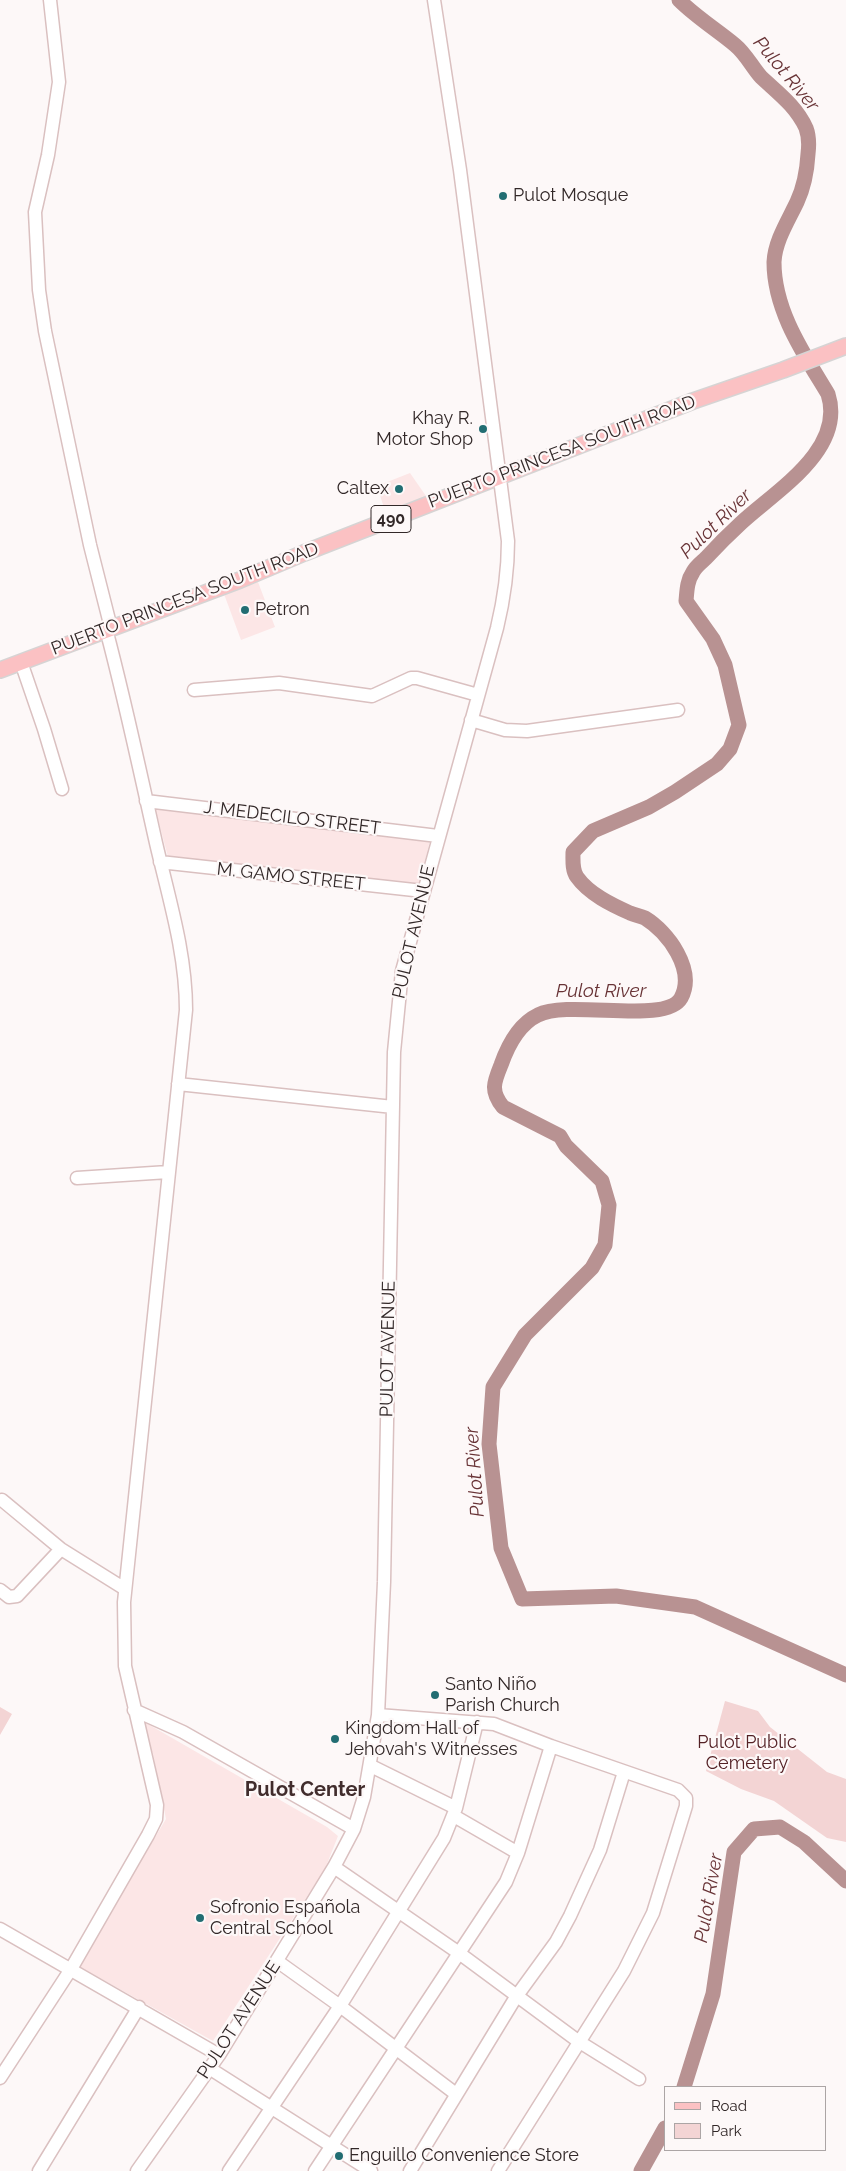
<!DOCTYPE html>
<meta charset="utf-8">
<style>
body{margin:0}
#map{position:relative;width:846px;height:2171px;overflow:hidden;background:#fdf8f8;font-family:Raleway,sans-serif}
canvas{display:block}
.legend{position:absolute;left:664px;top:2086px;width:162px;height:65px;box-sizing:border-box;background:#fdf8f8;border:1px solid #aca5a5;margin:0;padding:6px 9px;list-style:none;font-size:15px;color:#322828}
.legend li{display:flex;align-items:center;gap:10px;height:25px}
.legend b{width:25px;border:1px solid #aca5a5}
</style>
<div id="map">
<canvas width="846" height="2171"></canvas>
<ul class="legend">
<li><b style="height:6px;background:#fbc1c3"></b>Road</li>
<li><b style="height:14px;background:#f3d4d4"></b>Park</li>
</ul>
</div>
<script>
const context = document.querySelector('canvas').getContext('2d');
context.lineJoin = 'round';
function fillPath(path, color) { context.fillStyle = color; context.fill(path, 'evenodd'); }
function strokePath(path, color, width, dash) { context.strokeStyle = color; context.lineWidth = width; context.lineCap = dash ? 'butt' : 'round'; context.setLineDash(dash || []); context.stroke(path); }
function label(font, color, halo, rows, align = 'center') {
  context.font = font + ' Raleway,sans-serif'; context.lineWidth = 4.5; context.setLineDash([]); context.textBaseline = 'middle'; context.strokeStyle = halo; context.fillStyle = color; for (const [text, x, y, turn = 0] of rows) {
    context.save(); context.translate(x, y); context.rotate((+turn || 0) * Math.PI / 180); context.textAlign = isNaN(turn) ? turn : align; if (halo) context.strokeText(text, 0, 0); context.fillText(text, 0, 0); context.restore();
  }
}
fillPath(new Path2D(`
 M410,473L426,496L386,514L377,486Z
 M258,582L275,627L241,640L224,594Z
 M155,808L430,841L418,886L168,857Z
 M139,1723H146L327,1827L338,1836L325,1869L213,2041L78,1966L166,1819L153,1754Z`), '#fce6e6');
fillPath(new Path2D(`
 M725,1701L758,1711L770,1727L827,1772L846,1779V1842L827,1838L774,1801L741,1789L706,1771Z
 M0,1707L12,1714L0,1735Z`), '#f3d4d4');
strokePath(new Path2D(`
 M679,0C696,17 717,30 735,45C746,54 752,67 761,77C778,93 796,106 806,128C809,136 809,146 808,154C807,171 804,187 797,202C788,221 775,241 774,262C774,311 804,354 828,394C846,450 774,492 741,523C729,534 717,546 706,558C702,562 696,566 693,572C687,581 687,590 686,601L713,639L725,665L739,725L730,749L717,764L675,792L649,807L593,831L573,852C573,860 572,870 577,877C589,894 612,905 630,913C635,915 640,916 645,918C668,932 696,970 681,998C666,1025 569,999 538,1015C519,1024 508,1045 501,1065C494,1082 490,1091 503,1107L560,1136L566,1146L602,1181L609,1205L605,1245L592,1268L525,1335L493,1387L489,1444L501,1548L522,1599L616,1596L695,1607L846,1675
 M684,2087L713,1994L734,1852L754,1829L780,1827L804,1842L846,1881
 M641,2171L665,2128`), '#b89292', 15);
const minor = new Path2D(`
 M50,0L59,82L48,155L35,212L39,290L45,331L90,545L111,628
 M21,662L44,729L62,789
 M194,690L279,683L372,696L411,678H417L478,695
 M471,720L505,730L527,731L678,710
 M146,801L438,836
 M160,862L423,891
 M178,1084L393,1107
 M77,1178L168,1172
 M2,1500L61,1549L125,1589
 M0,1590L9,1597L17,1596L61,1549
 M134,1710L183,1732L354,1829
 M378,1715L494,1724L551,1746L678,1790L686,1798V1806L653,1913L624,1971L498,2171
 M371,1766L456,1808
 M454,1816L518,1853
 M334,1867L459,1953L578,2041L639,2079
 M0,1929L219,2055
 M277,1961L340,2006L456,2094
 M209,2068L371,2171
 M0,2078L71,1969L148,1835L156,1819L157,1805L125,1666L124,1602L186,1010C186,953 169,899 156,843C140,772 125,700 106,629
 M39,2171L139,2007
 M137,2171L219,2055L334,1867L354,1829L364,1797L378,1715L384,1582L394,1052L402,971L497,628C504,599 508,571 508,541L460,170L434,0
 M229,2171L340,2006L444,1838L456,1808L477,1722
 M315,2171L506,1882L518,1853L551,1746
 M410,2171L516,1997L556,1942L570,1916L600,1850L624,1772`);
const major = new Path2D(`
 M0,670L240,580L304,553L693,401L783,370L846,346`);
strokePath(minor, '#dac0c0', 15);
strokePath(major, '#d6d4d4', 18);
strokePath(minor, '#fff', 12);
strokePath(major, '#fbc1c3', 15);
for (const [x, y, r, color] of [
 [503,196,5,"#226d72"],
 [483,429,5,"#226d72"],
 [399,489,5,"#226d72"],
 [245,610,5,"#226d72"],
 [435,1695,5,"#226d72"],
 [335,1739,5,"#226d72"],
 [200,1918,5,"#226d72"],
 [339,2156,5,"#226d72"]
]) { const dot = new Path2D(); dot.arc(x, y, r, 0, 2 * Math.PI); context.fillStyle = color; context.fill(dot); strokePath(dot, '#fdf8f8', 2); }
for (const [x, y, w] of [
 [391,519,40]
]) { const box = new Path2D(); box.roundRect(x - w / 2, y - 13.5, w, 27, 4); context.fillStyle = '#fdf8f8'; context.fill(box); strokePath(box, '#322828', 1); }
label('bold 16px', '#322828', null, [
 ["490",391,519]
]);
label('18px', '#322828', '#fdf8f8', [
 ["Pulot Mosque",513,196],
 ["Khay R.",473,419,"right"],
 ["Motor Shop",473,440,"right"],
 ["Caltex",389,489,"right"],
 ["Petron",255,610],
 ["Santo Niño",445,1685],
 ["Parish Church",445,1706],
 ["Kingdom Hall of",345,1729],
 ["Jehovah's Witnesses",345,1750],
 ["Sofronio Española",210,1908],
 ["Central School",210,1929],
 ["Enguillo Convenience Store",349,2156]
], 'left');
label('18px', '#322828', '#fdf8f8', [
 ["PUERTO PRINCESA SOUTH ROAD",562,452,-21],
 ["PUERTO PRINCESA SOUTH ROAD",185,599,-21],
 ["J. MEDECILO STREET",292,818,7],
 ["M. GAMO STREET",291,877,6],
 ["PULOT AVENUE",414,932,-77],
 ["PULOT AVENUE",388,1349,-89],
 ["PULOT AVENUE",239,2020,-57]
]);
label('18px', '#542125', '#fdf8f8', [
 ["Pulot Public",747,1743],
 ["Cemetery",747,1764]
]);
label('italic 19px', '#683336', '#fdf8f8', [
 ["Pulot River",786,74,50],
 ["Pulot River",716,524,-44],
 ["Pulot River",601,991],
 ["Pulot River",475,1472,-94],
 ["Pulot River",709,1898,-80]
]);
label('bold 20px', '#412d2d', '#fdf8f8', [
 ["Pulot Center",305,1790]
]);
</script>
